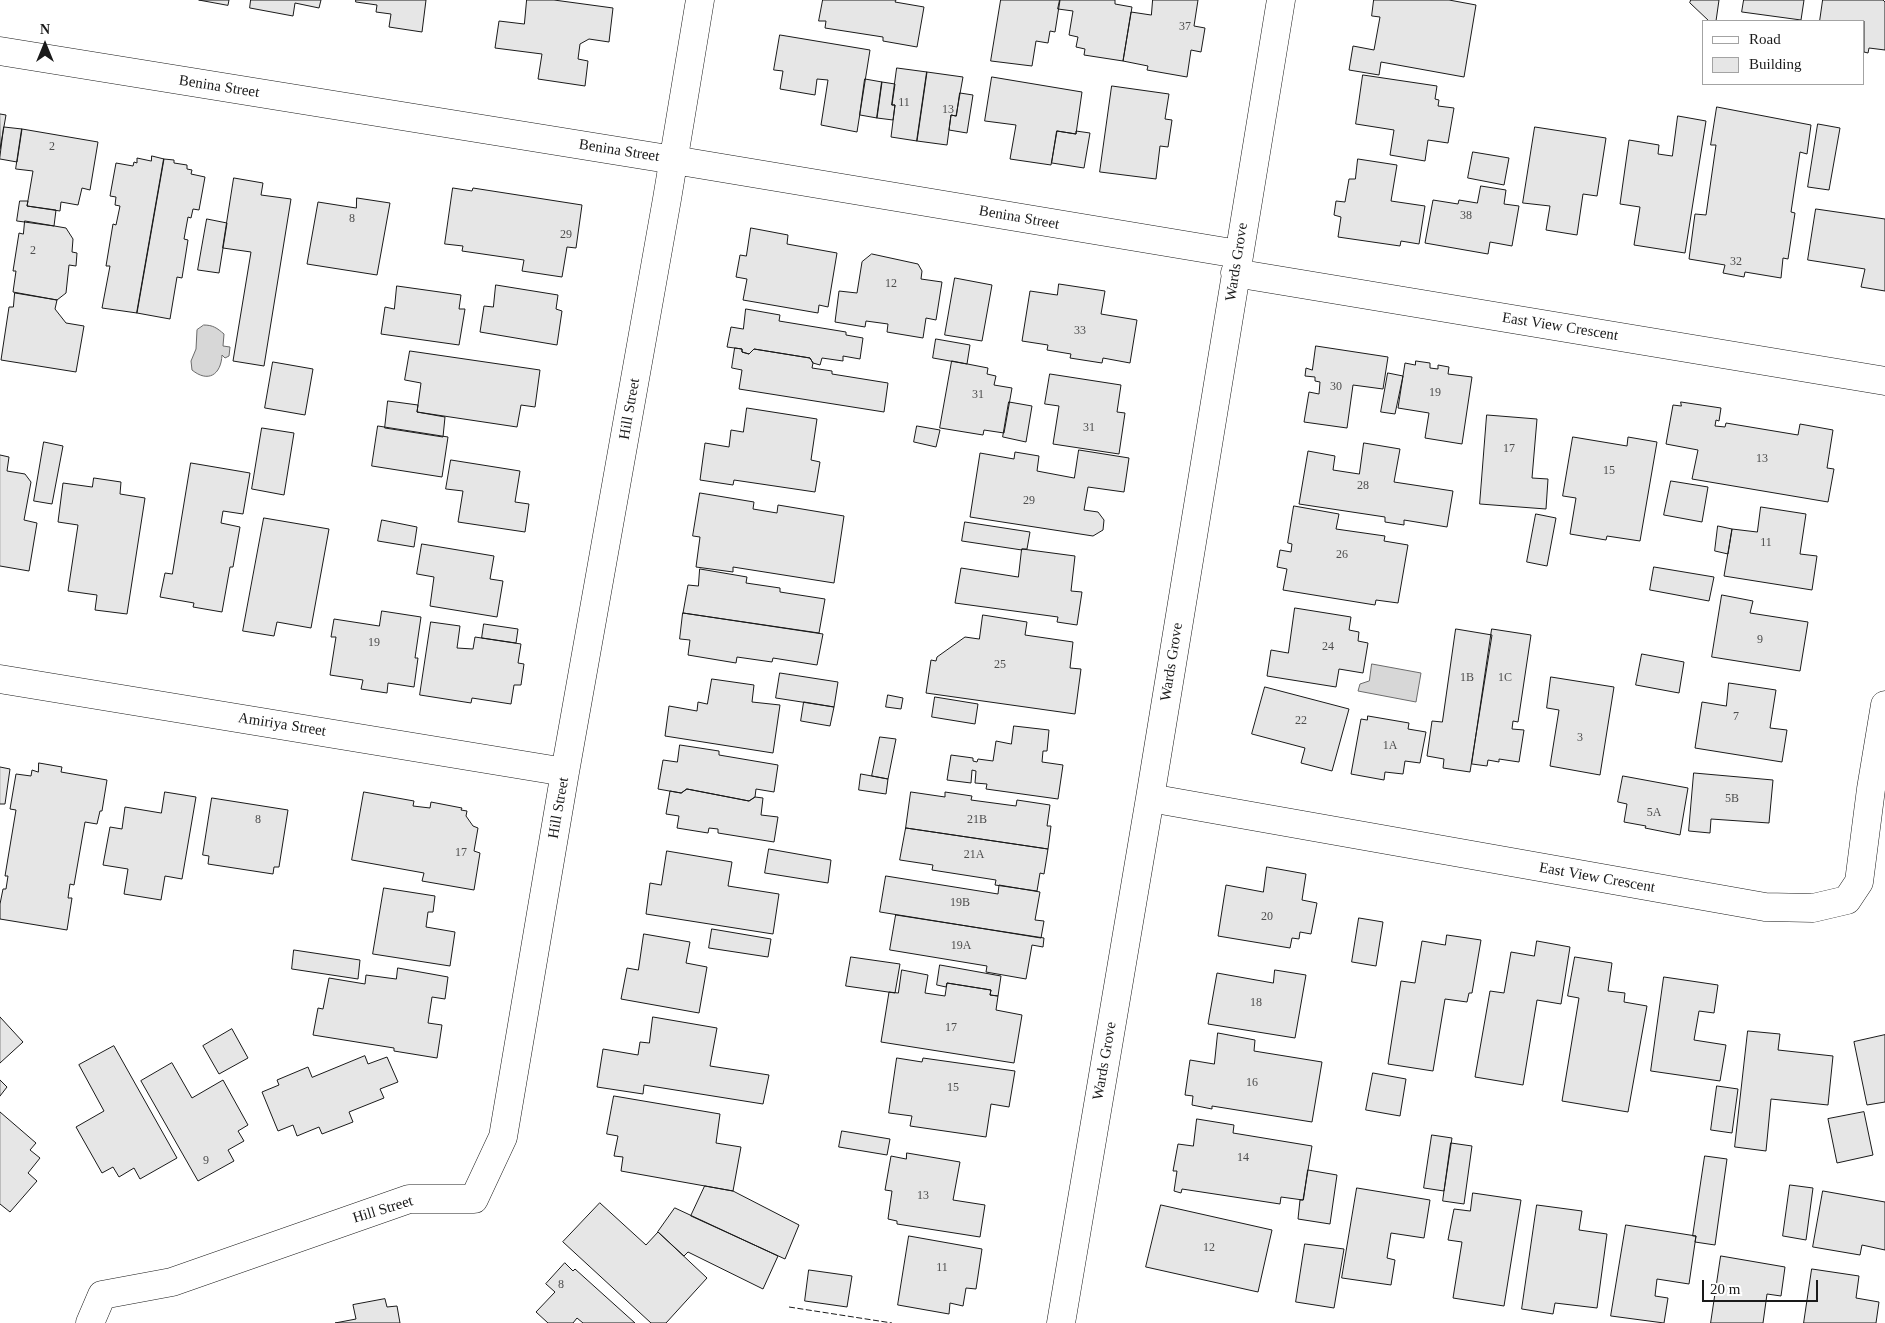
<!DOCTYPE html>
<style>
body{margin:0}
#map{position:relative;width:1885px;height:1323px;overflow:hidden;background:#fff;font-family:Georgia,serif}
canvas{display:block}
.legend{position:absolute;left:1702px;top:20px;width:162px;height:65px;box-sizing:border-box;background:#fff;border:1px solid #a3a3a3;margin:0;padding:6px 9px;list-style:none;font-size:15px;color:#1a1a1a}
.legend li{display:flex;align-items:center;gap:10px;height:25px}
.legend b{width:25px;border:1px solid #a3a3a3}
.north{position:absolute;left:20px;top:20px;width:50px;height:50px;-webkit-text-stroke:4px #fff;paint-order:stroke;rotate:0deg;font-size:14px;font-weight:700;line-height:20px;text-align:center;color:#1a1a1a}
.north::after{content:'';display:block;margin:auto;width:18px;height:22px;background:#1a1a1a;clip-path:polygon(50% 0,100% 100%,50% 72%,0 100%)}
.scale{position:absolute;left:1702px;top:1280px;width:116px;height:22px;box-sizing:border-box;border:2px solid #1a1a1a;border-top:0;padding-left:6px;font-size:15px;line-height:18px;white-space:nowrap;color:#1a1a1a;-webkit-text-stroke:4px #fff;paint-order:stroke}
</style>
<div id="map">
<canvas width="1885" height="1323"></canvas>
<ul class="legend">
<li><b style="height:6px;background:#fff"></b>Road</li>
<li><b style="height:14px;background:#e6e6e6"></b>Building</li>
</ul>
<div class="north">N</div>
<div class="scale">20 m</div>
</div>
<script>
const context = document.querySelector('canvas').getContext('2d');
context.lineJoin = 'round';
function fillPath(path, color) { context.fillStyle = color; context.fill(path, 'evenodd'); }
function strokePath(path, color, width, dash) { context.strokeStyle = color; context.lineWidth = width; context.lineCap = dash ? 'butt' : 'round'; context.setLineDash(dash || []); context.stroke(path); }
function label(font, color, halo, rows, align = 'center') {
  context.font = font + ' Georgia,serif'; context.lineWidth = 4; context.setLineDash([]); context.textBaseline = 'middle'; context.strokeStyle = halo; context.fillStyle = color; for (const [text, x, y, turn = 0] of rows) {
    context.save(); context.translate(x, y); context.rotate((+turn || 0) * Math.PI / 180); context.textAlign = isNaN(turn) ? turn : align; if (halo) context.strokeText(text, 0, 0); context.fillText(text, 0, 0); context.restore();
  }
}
const water = new Path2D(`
 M204,325C213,325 217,328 224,334L223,346L230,347L229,356L225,358L222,355C221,375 208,383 192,370L191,361L196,349L197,330Z
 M1372,664L1421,673L1416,702L1358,691L1360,684L1369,681Z`);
fillPath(water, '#d7d7d7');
strokePath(water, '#6a6a6a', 1);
const building = new Path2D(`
 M199,0H229L228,5Z
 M251,0H321L319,8L295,3L293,16L250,8Z
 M356,0H426L422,32L389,27L391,14L376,12L377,5L356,2Z
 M527,0H554L613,8L609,42L589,39L580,44L578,59L588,61L585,86L538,79L542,54L495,48L499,21L524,24Z
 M823,0H896L895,2L924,7L917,47L883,41V37L825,28L826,21H819Z
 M1001,0H1060L1055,32L1050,31L1048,43L1036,41L1032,66L991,61Z
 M1060,0H1115V4L1132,7L1123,61L1084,55L1085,49L1076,47L1078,37L1069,35L1073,11L1058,9Z
 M1153,0H1198L1194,26L1205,28L1201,52L1191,50L1187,77L1147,70L1148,66L1123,61L1131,12L1151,15Z
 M1374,0H1449L1476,5L1464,77L1381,62L1379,75L1349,70L1353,46L1374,50L1380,17L1372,16Z
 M1691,0H1719L1716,21H1709L1690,3Z
 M1744,0H1804L1801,20L1742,12Z
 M1823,0H1883L1885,2V50L1869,48L1868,53L1864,52V21H1820Z
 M780,35L870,50L857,132L821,125L828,80L817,79L815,95L780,89L783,71L774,70Z
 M897,68L927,72L917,141L891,137L895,105H892Z
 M927,72L963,77L956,116L951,115L947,145L917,141Z
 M1363,75L1437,86L1435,99L1439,100L1438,106L1454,108L1448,143L1428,140L1425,161L1390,155L1394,130L1356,124Z
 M992,77L1082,92L1076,134L1057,131L1051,165L1010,159L1016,125L985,121Z
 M865,79L882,82L877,118L860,115Z
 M882,82L895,84L892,105H895L893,120L877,118Z
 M1112,86L1169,94L1165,119L1172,120L1168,147L1160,146L1156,179L1100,172Z
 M960,93L973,95L967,133L949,130L951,115L956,116Z
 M1717,107L1811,125L1807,154L1800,152L1791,212L1795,213L1788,259L1783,258L1781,278L1745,272L1744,277L1723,273L1725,265L1689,259L1695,214L1706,215L1716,145H1711Z
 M0,114L6,115L0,149Z
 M1678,116L1706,121L1685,253L1634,245L1640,207L1620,204L1629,140L1659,145L1658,154L1672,156Z
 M1818,124L1840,128L1829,190L1808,187Z
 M4,127L22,129L17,162L0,159Z
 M1535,127L1606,138L1597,196L1583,194L1577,235L1546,230L1550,206L1523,203Z
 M22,129L98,142L90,190L82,188L78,205L61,202L60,211L27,206L33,171L16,169Z
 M1057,131L1076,134V131L1090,133L1084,168L1052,163Z
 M1473,152L1509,158L1504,185L1468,178Z
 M152,156L164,159L137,313L102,308L110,266H106L113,224L116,225L120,206L115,205L116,197L110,196L116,163L133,166L134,162L137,163V158L151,161Z
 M164,159L174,160V163L187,165V169L192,170L191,174L205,177L199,210L193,209L191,218L188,217L184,239L188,240L182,278L177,277L170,319L137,313Z
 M1358,159L1397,165L1391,201L1425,206L1419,244L1401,241L1400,246L1338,237L1341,217L1334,215L1336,201L1345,202L1349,179H1355Z
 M234,178L263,183L261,195L291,199L264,366L233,361L251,252L223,248Z
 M1481,186L1506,190L1504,204L1519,206L1512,246L1490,242L1488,254L1425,243L1433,200L1458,204L1459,200L1477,203Z
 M453,188L472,191L473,188L582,205L576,248L567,247L562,277L522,271L524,260L462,251L463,246L445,244Z
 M357,198L390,203L377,275L307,264L318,202L356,208Z
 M20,201H28L27,206L56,210L54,226L17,221Z
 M1816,209L1885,219V291L1861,287L1865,269L1808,260Z
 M207,219L227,223L219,273L198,270Z
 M25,221L66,228L73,239L72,252L77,253L76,266L69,265L66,293L57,300L13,292L16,271H13L19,233L23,234Z
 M751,228L788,235L787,244L837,253L828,307L819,305L818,313L743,300L747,279L736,277L740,255L746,256Z
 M872,254L918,264L922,271L921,279L942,282L936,320L926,318L923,338L887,332L888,324L866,321L865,327L835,322L839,291L857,293L862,262Z
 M955,278L992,285L982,341L945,335Z
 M1059,284L1105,291L1101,314L1137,320L1130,363L1103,358L1102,363L1070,358L1071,354L1047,350L1048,345L1022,341L1030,291L1057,295Z
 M496,285L558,295L556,309L562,311L557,345L480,332L484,306L493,307Z
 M397,286L461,295L459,309H465L459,345L381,334L385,307L394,309Z
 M15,293L57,300L55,309L66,323L84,326L76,372L1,360L9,307H13Z
 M746,309L780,315L779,321L846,332V335L863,338L860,359L843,356V361L822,358L820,365L813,363L810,358L754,349L749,354L742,352V349L727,347L731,327L743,329Z
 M936,339L970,345L967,364L933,358Z
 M1316,346L1388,357L1383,389L1353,385L1347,428L1304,422L1309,392L1319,394L1320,382L1315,381V377L1305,376L1306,368L1312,370Z
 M735,348L742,349V352L749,354L754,349L810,358L813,363L812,368L832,371V374L888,383L884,412L739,389L742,370L732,368Z
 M410,351L540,370L535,407L521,405L517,427L417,412L421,383L405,380Z
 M952,361L988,368L987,374L996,376L994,385L1012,388L1004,433L984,430L983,435L940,428Z
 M1416,361L1430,363V368L1438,369V365L1449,367L1448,374L1472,377L1462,444L1425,438L1429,413L1398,408L1405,363L1415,365Z
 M273,362L313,369L305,415L265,408Z
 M1388,373L1403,376L1395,414L1381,412Z
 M1050,374L1121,385L1117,412L1125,413L1119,454L1053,444L1059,406L1045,404Z
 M388,401L418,405L417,412L445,417L443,437L385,428Z
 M1009,402L1032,406L1026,442L1003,437Z
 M1681,402L1721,408L1719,421L1716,420L1715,426L1725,427L1726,423L1798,435L1800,424L1833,430L1827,468L1834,469L1828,502L1692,479L1698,450L1666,444L1673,405L1681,406Z
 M747,408L817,419L811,460L820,462L815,492L734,480L733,485L700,480L705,443L729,447L731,430L743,432Z
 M1487,415L1537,419L1532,478L1548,479L1546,509L1480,504Z
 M378,426L448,437L442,477L372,466Z
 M917,426L940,430L936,447L914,442Z
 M262,428L294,433L284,495L252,489Z
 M1573,437L1627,446L1628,437L1657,442L1640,541L1607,536L1606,540L1570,534L1576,498L1563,496Z
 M44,442L63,446L52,504L34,501Z
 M1364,443L1400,449L1394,482L1453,491L1447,527L1404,520V525L1385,522V517L1299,504L1308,451L1335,456L1333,470L1359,474Z
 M1079,450L1129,458L1124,492L1088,487L1084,510L1098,512L1104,520L1103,530L1093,536L970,517L980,453L1014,459L1015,452L1039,456L1037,471L1074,478Z
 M0,455L9,457L7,471L25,474L31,482L24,520L37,523L29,571L0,566Z
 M451,460L520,471L515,502L529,504L525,532L458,522L463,491L446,489Z
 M191,463L250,473L243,514L223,511L221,523L240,527L233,567H230L222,612L193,607L194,603L160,597L165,573L172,574Z
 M94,478L121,482L120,494L145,498L127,614L95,610L97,595L68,591L78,525L58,522L63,483L92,487Z
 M1671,481L1708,487L1702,522L1664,515Z
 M700,493L754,502L753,509L777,513L778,505L844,516L834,583L733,567V572L696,567L700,537L693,536Z
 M1294,506L1339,514L1336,529L1385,536L1384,541L1408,545L1398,603L1376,600L1375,605L1283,590L1287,569L1277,567L1280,550L1291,552L1292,544L1288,543Z
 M1761,507L1806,514L1800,554L1817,556L1812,590L1724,576L1732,529L1757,532Z
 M1536,514L1556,518L1547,566L1527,562Z
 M264,518L329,529L311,628L277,622L274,636L243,631Z
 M382,520L417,527L414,547L378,541Z
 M965,522L1030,532L1027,549H1022V550L962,541Z
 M1718,526L1732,529L1728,554L1715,551Z
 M422,544L494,556L490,579L503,581L497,617L430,606L434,577L417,574Z
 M1022,549L1075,556L1071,591L1082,592L1077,625L1057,622L1058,617L955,603L961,568L1018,577Z
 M1654,567L1714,577L1709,601L1650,590Z
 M700,569L747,577L746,583L780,588V592L825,599L819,633L683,613L688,585L698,586Z
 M1722,595L1753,601L1750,613L1808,622L1800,671L1712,657Z
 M1295,608L1351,617L1349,630L1359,632L1358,641L1368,643L1363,673L1339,669L1336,687L1267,676L1271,650L1288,653Z
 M382,611L421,617L415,658H418L414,687L388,683L387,693L361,689L363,680L330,675L336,637H331L334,619L379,626Z
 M683,613L823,634L817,665L773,658L772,662L737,657L736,663L688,655L690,640L680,639Z
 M983,615L1027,622L1025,635L1073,642L1070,668L1081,669L1075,714L926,693L931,660L936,661L937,657L965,637L979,639Z
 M431,622L460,626L457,648L473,649L475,637L521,644L518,663L524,664L521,685H514L511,704L472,698L471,703L420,695Z
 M484,624L518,629L516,643L482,638Z
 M1456,629L1492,635L1470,772L1443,768L1444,759L1427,756L1432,721L1442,722Z
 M1492,629L1531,635L1518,722L1513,721L1512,729L1524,730L1519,762L1499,759V762L1488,760L1487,766L1472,764Z
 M1642,654L1684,662L1679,693L1636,685Z
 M780,673L838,682L834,707L776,698Z
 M1551,677L1614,687L1600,775L1550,766L1559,710L1547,708Z
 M712,679L754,685L752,702L780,705L773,753L665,736L669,706L697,711L698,702L707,704Z
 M1729,683L1776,690L1770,728L1787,730L1782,762L1695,748L1702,702L1726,706Z
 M1265,687L1349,709L1332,771L1301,763L1305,748L1252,734Z
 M888,695L903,698L901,709L886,707Z
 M935,697L978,704L975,724L932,717Z
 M804,702L834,707L830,726L801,721Z
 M1368,716L1409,723L1408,729L1426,732L1420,763L1405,761L1403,774L1385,772L1384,780L1351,774L1361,719L1367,720Z
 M1014,726L1049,730L1047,751H1043L1042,762L1063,765L1058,799L986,789L987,784L975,783L976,771L972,770L971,783L947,780L951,755L973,758V761L977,762L978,759L993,761L996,741L1011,744Z
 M880,737L896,739L888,779L872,776Z
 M680,745L719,751V755L778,765L774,792L756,789L755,797L749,801L687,789L681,793L658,789L663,760L677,762Z
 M39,763L62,767L61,772L107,780L102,811H100L97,824L85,822L74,885L70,884L68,898H72L67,930L0,919V904L3,889H6L8,876H5L16,810L10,809L16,774L31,776L32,770L38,772Z
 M0,767L10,769L5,804H0Z
 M1694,773L1773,780L1769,823L1711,819L1710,833L1689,831Z
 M861,774L888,779L886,794L859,790Z
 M1623,776L1688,788L1680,835L1645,828L1646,826L1624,822L1627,804L1618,802Z
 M687,789L749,801L755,797L763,798L761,815L778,817L774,842L718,833V829L709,828L708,833L677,828L679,816L666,814L670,791L681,793Z
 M165,792L196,797L182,879L165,876L161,900L124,894L128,869L103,865L110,827L122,829L125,807L161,813Z
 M364,792L414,801L413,806L430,808L431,802L462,808L461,810L467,811L466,816L473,826L478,828L474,851L480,853L474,890L422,881L424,873L352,860Z
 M911,792L945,797V792L972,796L971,800L1016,806L1017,800L1050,805L1047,826H1051L1048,849L906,828Z
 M212,798L288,810L279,867H274L273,874L208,864L209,856L203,855Z
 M906,828L1048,849L1044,874L1040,873L1037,891L995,885L996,880L932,870L933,865L900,860Z
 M769,849L831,860L828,883L765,873Z
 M667,851L732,862L728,886L779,894L773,934L646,914L650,883L661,885Z
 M1267,867L1306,874L1302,900L1317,903L1311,934L1300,932L1299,939L1292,938L1290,948L1218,936L1226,885L1263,892Z
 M886,876L998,894L999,885L1040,892L1035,920L1044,921L1041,938L880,912Z
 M384,888L435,896L433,912H428L426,927L455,932L450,966L373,954Z
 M896,915L1044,938L1043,947L1032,945L1026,979L986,972L987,966L890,950Z
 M1359,918L1383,922L1376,966L1352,962Z
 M712,929L771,939L768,957L709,948Z
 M644,934L690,942L686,963L707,967L699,1013L621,999L627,968L638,970Z
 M1447,935L1481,940L1472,993H1469L1467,1002L1445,999L1433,1071L1388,1064L1401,981L1415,983L1422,941L1445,945Z
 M1537,941L1570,947L1561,1004L1537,1000L1523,1085L1475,1077L1490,991L1504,993L1511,952L1534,956Z
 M294,950L360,960L358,979L292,969Z
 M851,957L900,964L895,993L846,986Z
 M1575,957L1612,963L1608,991L1625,993L1624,1002L1647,1006L1628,1112L1562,1101L1579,998L1568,996Z
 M940,965L1001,976L998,996L990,995L991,990L947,983L946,987L937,985Z
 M398,968L448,977L445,999L432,997L428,1023L442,1025L437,1058L394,1051V1048L313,1035L318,1008L323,1009L329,978L365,984L366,975L396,979Z
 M902,970L928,975L925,993L945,996L947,983L991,990L990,995L998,996L996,1010L1022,1015L1014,1063L881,1042L889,992L898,993Z
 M1275,970L1306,975L1295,1038L1208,1024L1217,973L1273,983Z
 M1664,977L1718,985L1714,1013L1699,1011L1694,1040L1726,1045L1720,1081L1651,1071Z
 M0,1017L23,1042L0,1063Z
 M653,1017L717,1028L710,1066L769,1075L763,1104L644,1085L643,1094L597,1087L603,1049L638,1055L640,1042L649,1043Z
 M232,1029L248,1058L219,1074L203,1046Z
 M1748,1031L1780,1034L1778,1050L1833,1056L1828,1105L1771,1099L1766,1151L1735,1147Z
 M1218,1033L1255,1040L1254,1051L1322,1062L1312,1122L1212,1106V1109L1192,1105L1193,1096L1185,1095L1190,1060L1214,1064Z
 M1885,1035V1102L1867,1105L1854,1042Z
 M114,1046L177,1158L140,1179L134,1168L119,1177L113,1167L102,1173L76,1127L104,1111L79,1065Z
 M365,1056L368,1064L387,1057L398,1082L380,1089L384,1098L349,1112L353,1122L322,1134L319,1127L297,1136L293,1125L278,1131L262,1092L279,1085L277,1080L308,1067L312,1077Z
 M897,1058L922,1062L923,1058L1015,1071L1009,1107L991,1104L986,1137L910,1126L912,1116L889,1113Z
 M172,1063L192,1098L223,1080L248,1125L238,1131L244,1141L228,1150L234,1161L198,1181L141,1081Z
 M1373,1073L1406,1079L1400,1116L1366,1110Z
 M0,1080L7,1087L0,1096Z
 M1717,1086L1738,1089L1732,1133L1711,1130Z
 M614,1096L720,1114L716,1143L741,1147L733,1191L621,1171L623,1157L614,1156L618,1136L607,1134Z
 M0,1112L36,1143L30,1150L40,1158L28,1173L37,1181L10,1212L0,1204Z
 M1864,1112L1873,1155L1837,1163L1828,1119Z
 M1197,1119L1234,1125L1233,1133L1312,1146L1303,1200L1281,1197L1280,1204L1182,1189L1181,1193L1174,1191L1177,1171H1173L1178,1144L1193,1146Z
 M842,1131L890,1139L887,1155L839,1147Z
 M1432,1135L1452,1138L1444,1191L1424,1188Z
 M1451,1143L1472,1146L1464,1204L1443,1201Z
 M907,1153L960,1162L953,1200L985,1205L980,1237L897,1224V1221L888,1219L892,1191L885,1190L891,1156L906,1159Z
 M1705,1156L1727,1159L1715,1245L1695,1242L1696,1236H1693Z
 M1308,1170L1337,1175L1330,1224L1298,1219L1300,1200H1303Z
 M1790,1185L1813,1188L1806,1240L1783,1236Z
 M705,1186L733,1191L799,1225L785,1259L691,1216Z
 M1357,1188L1430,1200L1424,1238L1391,1233L1387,1258L1395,1260L1391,1285L1342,1278Z
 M1823,1191L1885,1202V1250L1862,1245L1860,1255L1813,1247Z
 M1473,1193L1521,1200L1504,1306L1453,1298L1462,1242L1448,1240L1454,1209L1470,1211Z
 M600,1203L646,1245L658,1232L707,1278L666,1323H651L563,1242Z
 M1161,1205L1272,1230L1258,1292L1146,1267Z
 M1537,1205L1582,1211L1579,1230L1607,1234L1597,1308L1555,1303L1553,1314L1522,1309Z
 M675,1208L778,1256L763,1289L688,1252L684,1256L658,1232Z
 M1626,1225L1696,1236L1689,1284L1657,1279L1655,1296L1668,1298L1664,1323L1611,1316Z
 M909,1236L982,1249L976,1289L966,1288L963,1306L950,1303L949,1314L898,1305Z
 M1305,1244L1344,1249L1334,1308L1296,1302Z
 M1721,1256L1785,1267L1781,1296L1767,1294L1763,1323H1711Z
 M565,1263L573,1271L575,1269L635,1323H583L577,1318L573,1323H548L536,1312L555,1292L546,1284Z
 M1812,1269L1859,1276L1856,1298L1879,1302L1876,1323H1804Z
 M809,1270L852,1276L847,1307L805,1301Z
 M385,1299L387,1307L397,1306L400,1323H335L356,1319L353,1305Z`);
fillPath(building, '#e6e6e6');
strokePath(building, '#1a1a1a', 1);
const minor = new Path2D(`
 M0,51L674,160L1238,254
 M1235,273L1885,381
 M0,679L565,772
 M1150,798L1765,907L1813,908L1847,900L1859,882L1871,789L1885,705
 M90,1323L102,1295L172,1282L409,1199H474L503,1137L565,772L667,199L700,0
 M1061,1323L1150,798L1281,0`);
strokePath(minor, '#1a1a1a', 29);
strokePath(minor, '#fff', 28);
strokePath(new Path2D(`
 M789,1307L892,1323`), '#1a1a1a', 1, [6, 2.5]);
label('12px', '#4d4d4d', null, [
 ["37",1185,27],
 ["11",904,103],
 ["13",948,110],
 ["2",52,147],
 ["38",1466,216],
 ["8",352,219],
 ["29",566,235],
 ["2",33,251],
 ["32",1736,262],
 ["12",891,284],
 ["33",1080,331],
 ["30",1336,387],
 ["19",1435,393],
 ["31",978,395],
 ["31",1089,428],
 ["17",1509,449],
 ["13",1762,459],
 ["15",1609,471],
 ["28",1363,486],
 ["29",1029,501],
 ["11",1766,543],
 ["26",1342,555],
 ["9",1760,640],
 ["19",374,643],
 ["24",1328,647],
 ["25",1000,665],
 ["1B",1467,678],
 ["1C",1505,678],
 ["7",1736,717],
 ["22",1301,721],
 ["3",1580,738],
 ["1A",1390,746],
 ["5B",1732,799],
 ["5A",1654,813],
 ["8",258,820],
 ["21B",977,820],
 ["17",461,853],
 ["21A",974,855],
 ["19B",960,903],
 ["20",1267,917],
 ["19A",961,946],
 ["18",1256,1003],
 ["17",951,1028],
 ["16",1252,1083],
 ["15",953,1088],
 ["14",1243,1158],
 ["9",206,1161],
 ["13",923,1196],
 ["12",1209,1248],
 ["11",942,1268],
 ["8",561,1285]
]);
label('15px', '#1a1a1a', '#fff', [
 ["Benina Street",219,87,9],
 ["Benina Street",619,151,9],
 ["Benina Street",1019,218,10],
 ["Wards Grove",1237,262,-81],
 ["East View Crescent",1560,327,9],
 ["Hill Street",630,409,-80],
 ["Wards Grove",1172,662,-81],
 ["Amiriya Street",282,725,9],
 ["Hill Street",559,808,-80],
 ["East View Crescent",1597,878,10],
 ["Wards Grove",1105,1061,-80],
 ["Hill Street",383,1210,-17]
]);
</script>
